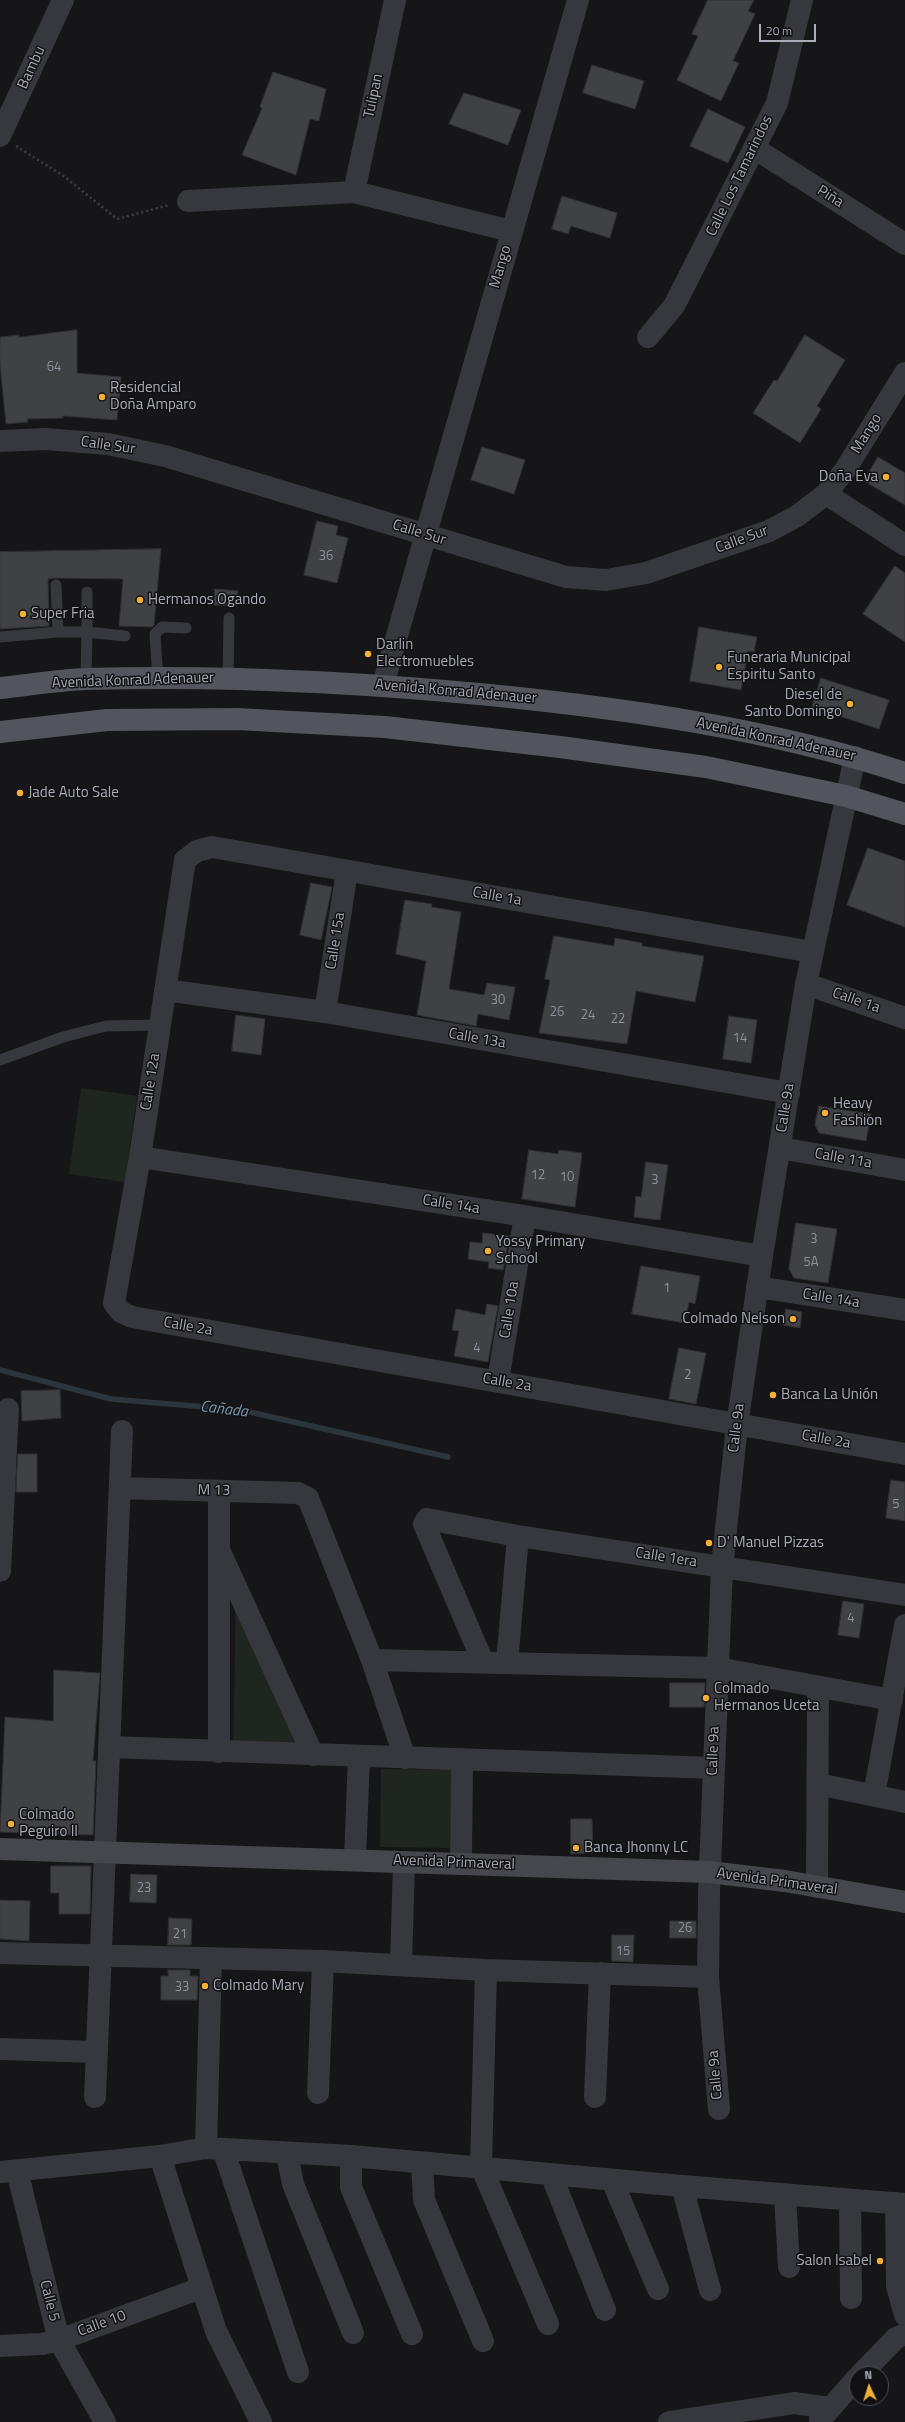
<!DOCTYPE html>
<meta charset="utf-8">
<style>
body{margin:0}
#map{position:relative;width:905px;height:2422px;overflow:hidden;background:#161618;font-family:"Titillium Web",sans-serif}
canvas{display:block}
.north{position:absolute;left:849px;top:2366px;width:40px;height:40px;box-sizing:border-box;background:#111113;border:1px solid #4d4f55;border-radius:50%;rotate:356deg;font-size:11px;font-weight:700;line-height:16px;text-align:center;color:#a8adb8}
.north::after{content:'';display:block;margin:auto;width:14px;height:18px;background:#f2b134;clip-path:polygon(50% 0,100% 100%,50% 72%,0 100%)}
.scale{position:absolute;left:759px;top:24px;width:57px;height:18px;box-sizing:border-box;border:2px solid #a8adb8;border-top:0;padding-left:5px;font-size:12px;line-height:14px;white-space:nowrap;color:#a8adb8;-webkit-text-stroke:3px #111113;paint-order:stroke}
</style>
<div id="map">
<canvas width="905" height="2422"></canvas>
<div class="north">N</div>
<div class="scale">20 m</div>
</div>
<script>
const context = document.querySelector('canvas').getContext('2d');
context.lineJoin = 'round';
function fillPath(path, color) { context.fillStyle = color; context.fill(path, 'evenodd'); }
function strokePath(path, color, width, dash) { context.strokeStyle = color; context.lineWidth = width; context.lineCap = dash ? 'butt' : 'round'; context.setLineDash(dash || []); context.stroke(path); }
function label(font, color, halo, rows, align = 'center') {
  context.font = font + ' "Titillium Web",sans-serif'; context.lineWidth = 3; context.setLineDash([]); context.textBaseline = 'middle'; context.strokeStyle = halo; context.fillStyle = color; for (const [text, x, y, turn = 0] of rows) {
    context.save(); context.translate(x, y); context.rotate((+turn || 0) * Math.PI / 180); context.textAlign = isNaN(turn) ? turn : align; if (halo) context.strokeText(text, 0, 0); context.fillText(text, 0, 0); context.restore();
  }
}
fillPath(new Path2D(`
 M81,1088L137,1096L125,1182L69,1174Z
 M236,1593L297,1745L233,1743Z
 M381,1769L454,1770L453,1848L380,1847Z`), '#1e261f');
strokePath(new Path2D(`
 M0,1370L111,1399L241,1410L448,1457`), '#2c353c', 5.5);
const building = new Path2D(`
 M708,0H754L748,11L755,14L733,61L739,63L721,101L677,80L698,36L692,34Z
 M592,65L644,81L635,109L583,93Z
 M273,72L326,89L319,121L310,119L296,175L242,155L262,108L260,107Z
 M464,93L521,110L508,145L449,124Z
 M708,109L745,127L728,163L690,146Z
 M562,196L617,213L610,238L571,226L568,234L552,229Z
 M77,330V373L121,377L117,420L63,416V418L27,419L28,422L6,424L0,365V337L19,335V337Z
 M805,335L845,360L817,406L821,409L800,443L753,413L774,380L777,381Z
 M482,447L525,460L514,494L471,480Z
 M878,457L905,473V505L864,481Z
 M317,521L338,526L336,535L348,538L337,583L304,575Z
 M161,549L154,625L152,627L119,626L123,579L56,578L48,579L49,626L0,629V552Z
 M895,566L905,573V642L863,614Z
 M215,589L238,591L237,606L214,605Z
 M699,627L757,637L754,652L748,651L741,690L690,681Z
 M821,678L889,700L879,729L812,707Z
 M868,848L905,861V927L847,905Z
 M311,883L332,887L321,940L300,935Z
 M405,900L432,904L431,907L461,912L449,989L484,995L487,983L515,987L509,1020L478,1014L476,1026L417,1015L426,961L396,954Z
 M554,936L614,946L615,938L642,943V946L704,956L695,1002L636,991L627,1044L539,1033L550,980L545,979Z
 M236,1015L265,1019L261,1055L232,1051Z
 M729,1016L757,1020L751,1063L723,1059Z
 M819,1106L871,1114L866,1141L819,1133L815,1125Z
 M529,1150L558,1154L559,1150L582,1153L575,1207L522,1199Z
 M646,1162L668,1165L660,1220L634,1217L636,1196L641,1197Z
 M796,1223L837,1229L828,1283L794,1278L789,1269Z
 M483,1233L509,1236L503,1270L488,1268L489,1262L468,1259L470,1242L482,1243Z
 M641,1266L700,1276L695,1304L689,1302L685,1323L632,1314Z
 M487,1304L498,1306L488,1362L454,1356L459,1331L452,1330L456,1309L485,1315Z
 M786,1309L802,1312L800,1328L783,1325Z
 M679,1348L706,1353L696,1404L669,1399Z
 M60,1390L61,1418L22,1421L21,1391Z
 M18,1454H37V1492H16Z
 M891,1480L905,1482V1521L886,1518Z
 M843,1601L864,1604L859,1638L838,1635Z
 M54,1670L100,1673L93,1761H96L93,1835L0,1832L5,1717L53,1721Z
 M670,1683H705L704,1707H670Z
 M571,1819H592L593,1853L571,1854Z
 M51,1866H91L90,1914H59V1893H51Z
 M131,1874L157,1875L156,1903L130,1902Z
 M0,1900L30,1901L29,1941L0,1939Z
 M169,1918L192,1919L191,1945H168Z
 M670,1921H696V1938H670Z
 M612,1935H634L633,1962L612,1961Z
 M168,1970H190V1976H198L197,2000H161V1976H168Z`);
fillPath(building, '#404145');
strokePath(building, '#303034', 1);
strokePath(new Path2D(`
 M16,146L65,177L117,219L169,205`), '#3d3f44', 2.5, [2, 3]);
strokePath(new Path2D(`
 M56,585L58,632
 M87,592V632L125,636
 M0,637L58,632H87L86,679
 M158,679L155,634L162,627L186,628
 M228,679L229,618
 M0,1060L63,1037L106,1026L160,1025`), '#37383d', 11);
strokePath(new Path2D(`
 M0,136L63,0
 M754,148L905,244
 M354,192L395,0
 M188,201L354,192L511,231
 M648,337L674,306L777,103L802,0
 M0,441L45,439L108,444L165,456L566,577L606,580L646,573L769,531L797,516L826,494L845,470L905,373
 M826,494L905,545
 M383,685L578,0
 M812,952L212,847L197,851L185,860L140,1157L114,1303L121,1312L132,1317L905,1454
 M806,984L905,1018
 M165,990L325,1012L789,1093
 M325,1012L347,871
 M780,1148L905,1170
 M140,1157L525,1216L762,1256
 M757,1287L905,1310
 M498,1381L525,1216
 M120,1488L298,1493L308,1498L372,1660L405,1758
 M219,1491V1752
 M221,1554L313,1755
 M0,1571L8,1409
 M372,1660L717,1668L892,1700
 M483,1662L424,1524L427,1519L518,1536L905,1595
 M507,1663L518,1536
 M109,1747L714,1768
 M818,1784L905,1802
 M874,1795L905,1625
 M355,1860L359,1756
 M461,1863L462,1760
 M817,1887L818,1687
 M0,1953L323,1961L486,1970L708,1977
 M401,1965L404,1862
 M486,1970L481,2166L548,2324
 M0,2049L97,2052
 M318,2093L323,1961
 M95,2097L122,1431
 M595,2097L600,1973
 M719,2109L708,1977L709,1893L722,1567L737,1425L762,1256L806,984L855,757
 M206,2148L211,1959
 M223,2149L298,2372
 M287,2154L293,2184L353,2333
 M160,2156L216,2331L261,2422
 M351,2156V2187L412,2334
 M422,2163L424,2200L483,2341
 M17,2171L59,2340L105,2422
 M0,2172L160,2156L206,2148L351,2156L682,2186L905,2204
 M551,2174L605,2310
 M612,2180L658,2289
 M682,2186L710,2290
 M785,2195L789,2267
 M850,2200L851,2298
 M896,2203L897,2286L905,2315
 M0,2346L42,2344L59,2340L201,2288
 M861,2374L896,2338L905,2334
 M820,2420L857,2378
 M669,2422L794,2403L830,2408`), '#37383d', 22);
strokePath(new Path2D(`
 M0,1849L709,1872L785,1881L905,1902`), '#45474d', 22);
strokePath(new Path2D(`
 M0,688C29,685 58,680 87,679C222,675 356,682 490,695C630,709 771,729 905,773
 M0,732L107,720L237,719L385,727L560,747L706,767L846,796L905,814`), '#53555c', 22);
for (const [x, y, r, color] of [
 [102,397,4,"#f2b134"],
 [886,477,4,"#f2b134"],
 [140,600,4,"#f2b134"],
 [23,614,4,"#f2b134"],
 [368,654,4,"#f2b134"],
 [719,667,4,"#f2b134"],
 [850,704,4,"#f2b134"],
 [20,793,4,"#f2b134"],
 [825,1113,4,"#f2b134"],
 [488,1251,4,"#f2b134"],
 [793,1319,4,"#f2b134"],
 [773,1395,4,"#f2b134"],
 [709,1543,4,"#f2b134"],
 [706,1698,4,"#f2b134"],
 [11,1824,4,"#f2b134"],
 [576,1848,4,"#f2b134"],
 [205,1986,4,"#f2b134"],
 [880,2261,4,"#f2b134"]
]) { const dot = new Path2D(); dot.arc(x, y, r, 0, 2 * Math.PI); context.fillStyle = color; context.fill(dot); strokePath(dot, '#111113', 1.5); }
label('13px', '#8e929b', null, [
 ["64",54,368],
 ["36",326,557],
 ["30",498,1001],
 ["26",557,1013],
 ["24",588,1016],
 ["22",618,1020],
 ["14",740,1039],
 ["12",538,1176],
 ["10",567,1178],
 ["3",655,1181],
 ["3",814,1240],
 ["5A",811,1263],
 ["1",667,1289],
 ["4",477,1349],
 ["2",688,1376],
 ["5",896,1505],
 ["4",851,1619],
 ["23",144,1889],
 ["26",685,1929],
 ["21",180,1935],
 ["15",623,1952],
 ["33",182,1988]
]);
label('15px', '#a8adb8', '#111113', [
 ["Bambu",32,68,-65],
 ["Tulipan",374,96,-78],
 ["Calle Los Tamarindos",740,176,-64],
 ["Piña",830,197,32],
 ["Mango",501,267,-74],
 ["Mango",867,434,-58],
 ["Calle Sur",108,446,8],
 ["Calle Sur",419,533,17],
 ["Calle Sur",742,540,-20],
 ["Avenida Konrad Adenauer",133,681,-2],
 ["Avenida Konrad Adenauer",456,692,5],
 ["Avenida Konrad Adenauer",776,740,12],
 ["Calle 1a",497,897,10],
 ["Calle 15a",336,941,-81],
 ["Calle 1a",856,1001,19],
 ["Calle 13a",477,1039,10],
 ["Calle 12a",151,1082,-81],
 ["Calle 9a",786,1108,-81],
 ["Calle 11a",843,1159,10],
 ["Calle 14a",451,1205,9],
 ["Calle 14a",831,1299,9],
 ["Calle 10a",510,1310,-81],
 ["Calle 2a",188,1327,10],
 ["Calle 2a",507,1383,10],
 ["Calle 9a",737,1428,-83],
 ["Calle 2a",826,1440,10],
 ["M 13",214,1491,1],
 ["Calle 1era",666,1558,9],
 ["Calle 9a",714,1751,-88],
 ["Avenida Primaveral",454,1863,2],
 ["Avenida Primaveral",777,1882,8],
 ["Calle 9a",716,2075,-95],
 ["Calle 5",49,2301,76],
 ["Calle 10",102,2324,-20]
]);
label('15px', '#a8adb8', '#111113', [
 ["Residencial",110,388],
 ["Doña Amparo",110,405],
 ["Doña Eva",878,477,"right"],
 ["Hermanos Ogando",148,600],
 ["Super Fria",31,614],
 ["Darlin",376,645],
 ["Electromuebles",376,662],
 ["Funeraria Municipal",727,658],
 ["Espiritu Santo",727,675],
 ["Diesel de",842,695,"right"],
 ["Santo Domingo",842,712,"right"],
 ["Jade Auto Sale",28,793],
 ["Heavy",833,1104],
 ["Fashion",833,1121],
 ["Yossy Primary",496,1242],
 ["School",496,1259],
 ["Colmado Nelson",785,1319,"right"],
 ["Banca La Unión",781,1395],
 ["D' Manuel Pizzas",717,1543],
 ["Colmado",714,1689],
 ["Hermanos Uceta",714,1706],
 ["Colmado",19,1815],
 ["Peguiro II",19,1832],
 ["Banca Jhonny LC",584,1848],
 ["Colmado Mary",213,1986],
 ["Salon Isabel",872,2261,"right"]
], 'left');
label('italic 16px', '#7f9bb3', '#111113', [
 ["Cañada",224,1410,7]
]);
</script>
